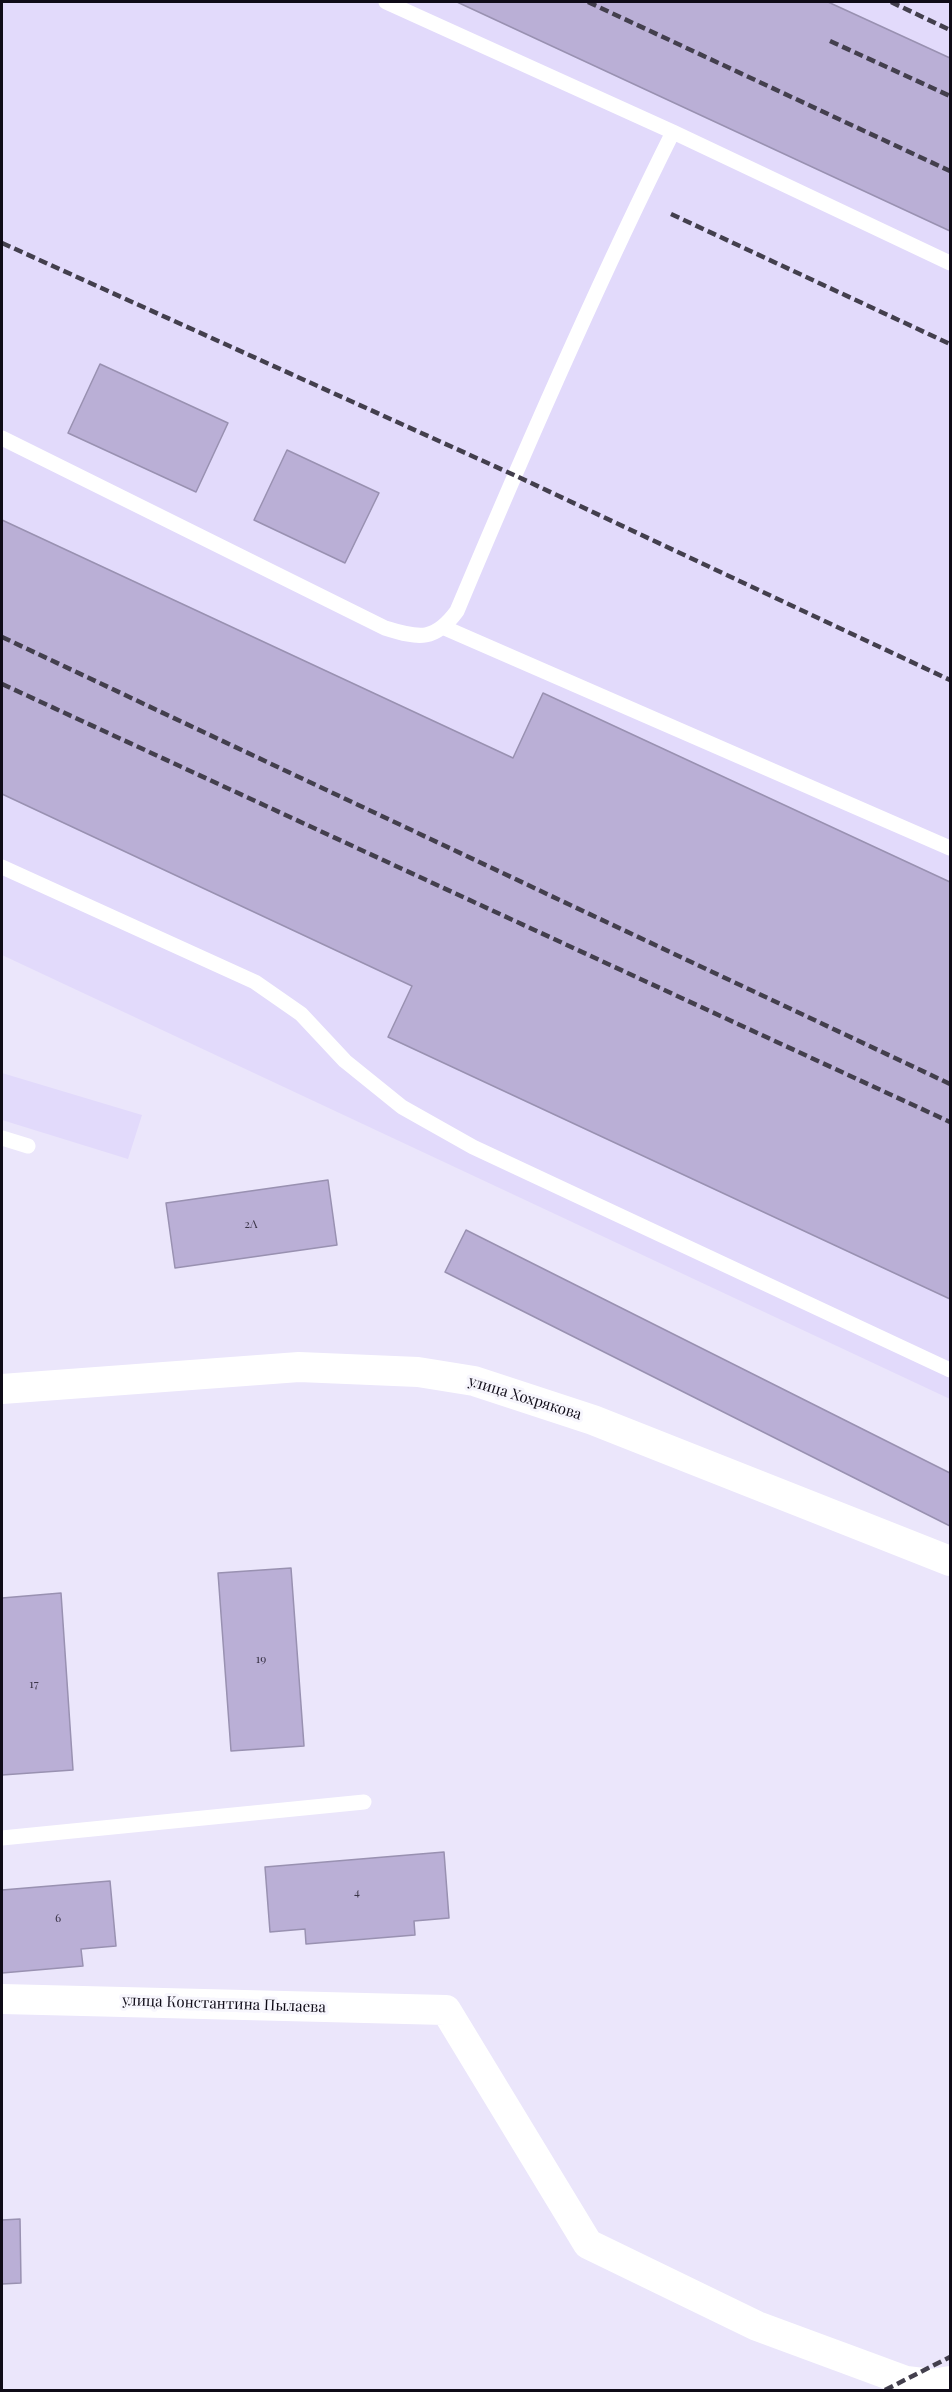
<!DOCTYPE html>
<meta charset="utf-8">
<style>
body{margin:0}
#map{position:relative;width:952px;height:2392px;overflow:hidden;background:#ebe6fb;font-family:"Playfair Display",serif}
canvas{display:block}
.frame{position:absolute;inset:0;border:3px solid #0f0b17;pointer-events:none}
</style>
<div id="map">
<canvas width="952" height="2392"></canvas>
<div class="frame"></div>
</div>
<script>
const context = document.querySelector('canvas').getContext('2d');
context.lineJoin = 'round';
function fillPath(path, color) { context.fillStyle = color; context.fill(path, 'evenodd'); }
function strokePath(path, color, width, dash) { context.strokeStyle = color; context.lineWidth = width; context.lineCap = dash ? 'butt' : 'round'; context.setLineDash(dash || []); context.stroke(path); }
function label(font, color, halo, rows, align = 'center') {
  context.font = font + ' "Playfair Display",serif'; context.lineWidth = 6; context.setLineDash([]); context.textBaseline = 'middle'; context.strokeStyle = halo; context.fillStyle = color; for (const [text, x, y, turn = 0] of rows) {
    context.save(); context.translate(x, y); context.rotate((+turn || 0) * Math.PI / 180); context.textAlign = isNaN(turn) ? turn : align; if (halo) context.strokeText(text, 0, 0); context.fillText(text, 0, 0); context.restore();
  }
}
fillPath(new Path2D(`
 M2,2H950V1399L2,955Z
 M2,1073L142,1115L128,1159L2,1120Z`), '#e2dafb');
const building = new Path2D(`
 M457,2H828L950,58V231Z
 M100,364L228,423L196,492L68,433Z
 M287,450L379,493L345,563L254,520Z
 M2,520L513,758L543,693L950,882V1299L388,1037L412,986L2,794Z
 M328,1180L337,1245L175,1268L166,1203Z
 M466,1230L950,1473V1526L445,1272Z
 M291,1568L304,1746L231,1751L218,1573Z
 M61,1593L73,1770L2,1775V1598Z
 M444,1852L449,1918L414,1921L415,1935L306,1944L305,1929L270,1932L265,1867Z
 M110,1881L116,1946L81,1949L83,1966L2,1973V1890Z
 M20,2219L21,2283L2,2284V2220Z`);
fillPath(building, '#baafd6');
strokePath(building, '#9991b1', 1.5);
strokePath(new Path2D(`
 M386,2L673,132L950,263
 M2,438L385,628C420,639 435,641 457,611C525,449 595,288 673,132
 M445,628L950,848
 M2,867L255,982L301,1014L345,1061L402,1107L473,1147L950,1370
 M2,1138L28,1146
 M2,1838L364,1802`), '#fff', 15);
strokePath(new Path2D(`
 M2,1389L299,1367L418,1372L474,1381L593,1420L950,1561
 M2,1999L446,2010L588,2244L757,2326L906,2381L932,2384L950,2381`), '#fff', 30);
strokePath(new Path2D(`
 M588,2L950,171
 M891,2L950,30
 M830,41L950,96
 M671,214L950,344
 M2,243L514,475L950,680
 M2,637L950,1084
 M2,684L950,1122
 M885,2390L950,2357`), '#433f4d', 4.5, [9, 4.5]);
label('12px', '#3a3447', null, [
 ["2А",251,1224],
 ["19",261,1659],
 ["17",34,1684],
 ["4",357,1892],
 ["6",58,1918]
]);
label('15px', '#0f0b17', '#f7f6fd', [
 ["улица Хохрякова",525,1398,17],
 ["улица Константина Пылаева",224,2004,2]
]);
</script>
